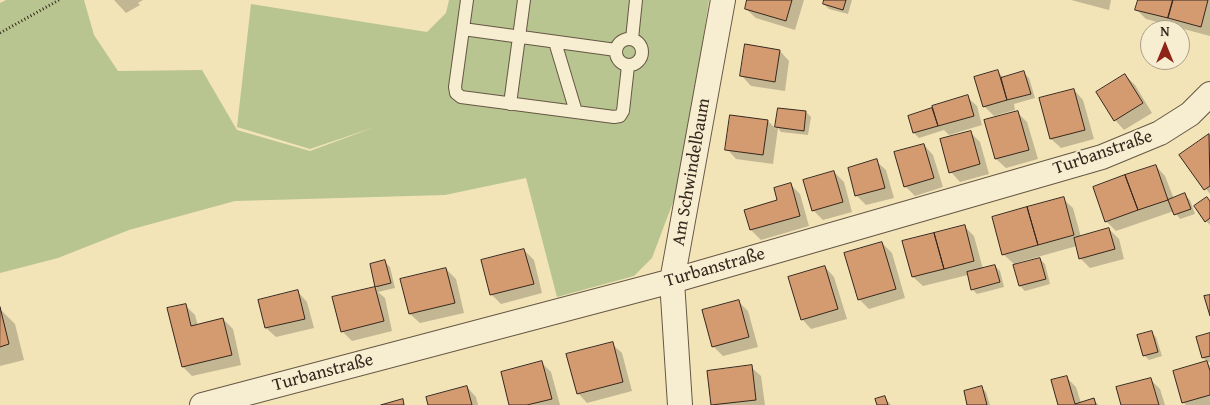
<!DOCTYPE html>
<meta charset="utf-8">
<style>
body{margin:0}
#map{position:relative;width:1210px;height:405px;overflow:hidden;background:#f3e4b8;font-family:"Gentium Book Plus",serif}
canvas{display:block}
.north{position:absolute;left:1140px;top:20px;width:50px;height:50px;box-sizing:border-box;background:#f7edd1;border:1px solid #aa9e89;border-radius:50%;rotate:0deg;font-size:14px;font-weight:700;line-height:20px;text-align:center;color:#36281e}
.north::after{content:'';display:block;margin:auto;width:18px;height:22px;background:#8f2418;clip-path:polygon(50% 0,100% 100%,50% 72%,0 100%)}
</style>
<div id="map">
<canvas width="1210" height="405"></canvas>
<div class="north">N</div>
</div>
<script>
const context = document.querySelector('canvas').getContext('2d');
context.lineJoin = 'round';
function fillPath(path, color) { context.fillStyle = color; context.fill(path, 'evenodd'); }
function strokePath(path, color, width, dash) { context.strokeStyle = color; context.lineWidth = width; context.lineCap = dash ? 'butt' : 'round'; context.setLineDash(dash || []); context.stroke(path); }
function label(font, color, halo, rows, align = 'center') {
  context.font = font + ' "Gentium Book Plus",serif'; context.lineWidth = 4; context.setLineDash([]); context.textBaseline = 'middle'; context.strokeStyle = halo; context.fillStyle = color; for (const [text, x, y, turn = 0] of rows) {
    context.save(); context.translate(x, y); context.rotate((+turn || 0) * Math.PI / 180); context.textAlign = isNaN(turn) ? turn : align; if (halo) context.strokeText(text, 0, 0); context.fillText(text, 0, 0); context.restore();
  }
}
fillPath(new Path2D(`
 M6,0H84L94,35L118,71L202,70L237,130L310,151L375,127L310,149L237,127L251,4L427,32L446,13L449,0H709L681,181L652,258L634,276L557,297L526,178L445,195L235,201L129,230L58,258L0,273V3Z`), '#b8c590');
fillPath(new Path2D(`
 M114,0H143L138,3L140,5L126,13Z
 M749,0H804L795,30L756,18L746,9Z
 M825,0H852L848,14L829,9L824,4Z
 M1071,0H1111L1109,10Z
 M1139,0H1210V36L1146,19L1136,9Z
 M780,51L789,61L785,91L751,86L742,76Z
 M998,72L1004,78L1024,73L1029,78L1035,98L1014,104L1015,110L994,116L984,106Z
 M1125,75L1135,85L1152,113L1124,130L1115,120Z
 M1074,90L1083,100L1094,139L1061,148L1051,139Z
 M967,97L977,106L982,125L949,135L944,130L919,138L914,133L909,117L932,110L935,113Z
 M779,109L806,112L811,117L808,135L781,132L778,128L773,164L736,159L727,149L768,121L776,129Z
 M1017,112L1027,122L1038,159L1006,168L996,159Z
 M970,132L980,142L989,174L960,182L951,172Z
 M1210,134V194L1181,155Z
 M924,145L933,155L943,187L915,196L905,186Z
 M876,161L886,170L894,198L866,205L857,196L849,168Z
 M1156,166L1165,176L1174,199L1185,195L1190,200L1195,214L1180,219L1174,211L1116,231L1106,221Z
 M834,172L844,182L852,212L823,220L813,210Z
 M790,184L800,194L809,226L761,240L751,230L746,210L779,201Z
 M1063,199L1073,208L1081,237L1109,229L1119,239L1124,259L1090,268L1081,259L1077,246L1016,263L1017,265L1040,259L1045,264L1050,284L1025,291L1020,286L1014,264L1003,254Z
 M1210,202V225L1206,221Z
 M964,226L974,236L983,269L995,266L1000,271L1004,287L977,294L972,289L968,275L923,286L913,277L904,242Z
 M882,243L892,253L905,298L869,309L859,299Z
 M524,250L534,260L542,293L501,304L491,294Z
 M385,262L390,267L395,288L378,292L385,298L392,331L352,341L342,331L334,298L377,288L371,265Z
 M825,267L834,277L847,319L811,329L802,319Z
 M446,269L456,279L464,313L420,323L410,314Z
 M298,292L307,302L314,328L276,337L266,328Z
 M739,302L748,311L758,347L723,356L714,347Z
 M185,305L195,315L198,326L223,319L233,329L241,365L192,376L183,367Z
 M0,309L15,324L24,360L0,366Z
 M1151,332L1156,337L1162,356L1149,360L1144,355Z
 M1210,335V362L1207,363L1210,366V405H1186L1183,402L1175,372L1208,362L1203,358Z
 M612,344L622,353L632,391L587,403L578,393Z
 M542,363L551,372L560,405H510Z
 M751,367L761,376L765,405H712L708,372Z
 M1066,377L1076,387L1081,403L1093,400L1099,405H1059Z
 M1150,379L1160,389L1165,405H1123Z
 M467,387L476,397L478,405H429Z
 M981,387L986,392L990,405H969Z
 M885,398L891,405H878Z`), '#0003');
const building = new Path2D(`
 M747,0H792L786,21L745,9Z
 M824,0H846L843,10L823,4Z
 M1138,0H1173L1168,18L1135,10Z
 M1173,0H1208L1201,27L1168,18Z
 M745,44L780,50L775,82L740,76Z
 M998,70L1007,100L983,107L974,77Z
 M1024,71L1031,94L1007,100L1001,78Z
 M1125,74L1143,103L1114,121L1096,92Z
 M1074,89L1085,130L1050,139L1039,98Z
 M968,95L974,116L938,126L932,106Z
 M778,108L806,111L804,131L775,127Z
 M932,108L938,126L913,133L908,116Z
 M1018,111L1029,150L995,159L984,120Z
 M730,115L768,120L763,155L725,150Z
 M971,131L980,164L949,173L940,139Z
 M1209,134L1210,186L1204,190L1179,155Z
 M924,144L934,178L904,187L894,152Z
 M877,159L885,188L855,196L848,168Z
 M1156,165L1168,200L1138,210L1125,175Z
 M834,171L843,202L812,211L803,180Z
 M1125,175L1138,210L1105,222L1093,187Z
 M791,183L800,216L750,230L744,210L777,200L774,188Z
 M1185,193L1191,209L1174,215L1168,200Z
 M1064,197L1074,235L1038,245L1027,207Z
 M1207,197L1210,201V218L1205,222L1194,206Z
 M1027,207L1038,245L1002,255L992,217Z
 M965,225L974,261L944,269L934,233Z
 M1109,228L1115,249L1079,259L1074,238Z
 M934,233L944,269L912,277L902,241Z
 M882,242L896,289L858,300L844,253Z
 M524,249L534,284L490,295L481,260Z
 M1040,258L1046,279L1019,286L1013,265Z
 M385,260L391,283L375,287L370,264Z
 M995,265L1000,282L971,290L967,272Z
 M825,266L838,309L801,320L788,277Z
 M446,268L455,303L409,314L400,279Z
 M375,287L384,321L341,332L332,297Z
 M298,290L305,319L265,328L258,300Z
 M1210,295V316L1204,296Z
 M739,300L749,337L712,347L702,310Z
 M186,304L191,326L223,318L232,355L182,367L167,308Z
 M0,307L9,344L0,347Z
 M1152,331L1158,352L1143,356L1137,335Z
 M1210,333V356L1202,358L1196,337Z
 M613,342L623,382L577,394L566,354Z
 M542,361L552,399L527,405H509L501,372Z
 M1207,361L1210,371V395L1182,403L1173,371Z
 M752,365L756,400L711,405L707,371Z
 M1067,376L1075,404L1094,398L1096,405H1058L1051,380Z
 M1151,378L1159,405H1121L1116,387Z
 M467,386L472,405H428L426,397Z
 M982,386L987,405H967L964,391Z
 M885,396L888,405H877L875,399Z
 M403,399L404,405H381Z`);
fillPath(building, '#d49a70');
strokePath(building, '#36281e', 1);
const lane = new Path2D(`
 M467,0L455,87L456,93L461,97L614,117L620,116L623,111L628,66
 M463,29L616,50
 M616 52a13 13 0 1 1 26 0a13 13 0 1 1-26 0Z
 M632,39L636,0
 M555,42L576,112
 M510,104L524,0`);
const street = new Path2D(`
 M202,405L672,281L1102,157L1160,133L1190,114L1210,94
 M680,405L672,281L723,0`);
strokePath(lane, '#655744', 14);
strokePath(street, '#655744', 26);
strokePath(new Path2D(`
 M0,33L59,0`), '#36281e', 3, [1, 2.5]);
strokePath(lane, '#f7edd1', 12);
strokePath(street, '#f7edd1', 24);
label('18px', '#36281e', '#f7edd1', [
 ["Turbanstraße",1103,153,-19],
 ["Am Schwindelbaum",692,172,-80],
 ["Turbanstraße",715,268,-16],
 ["Turbanstraße",323,373,-15]
]);
</script>
